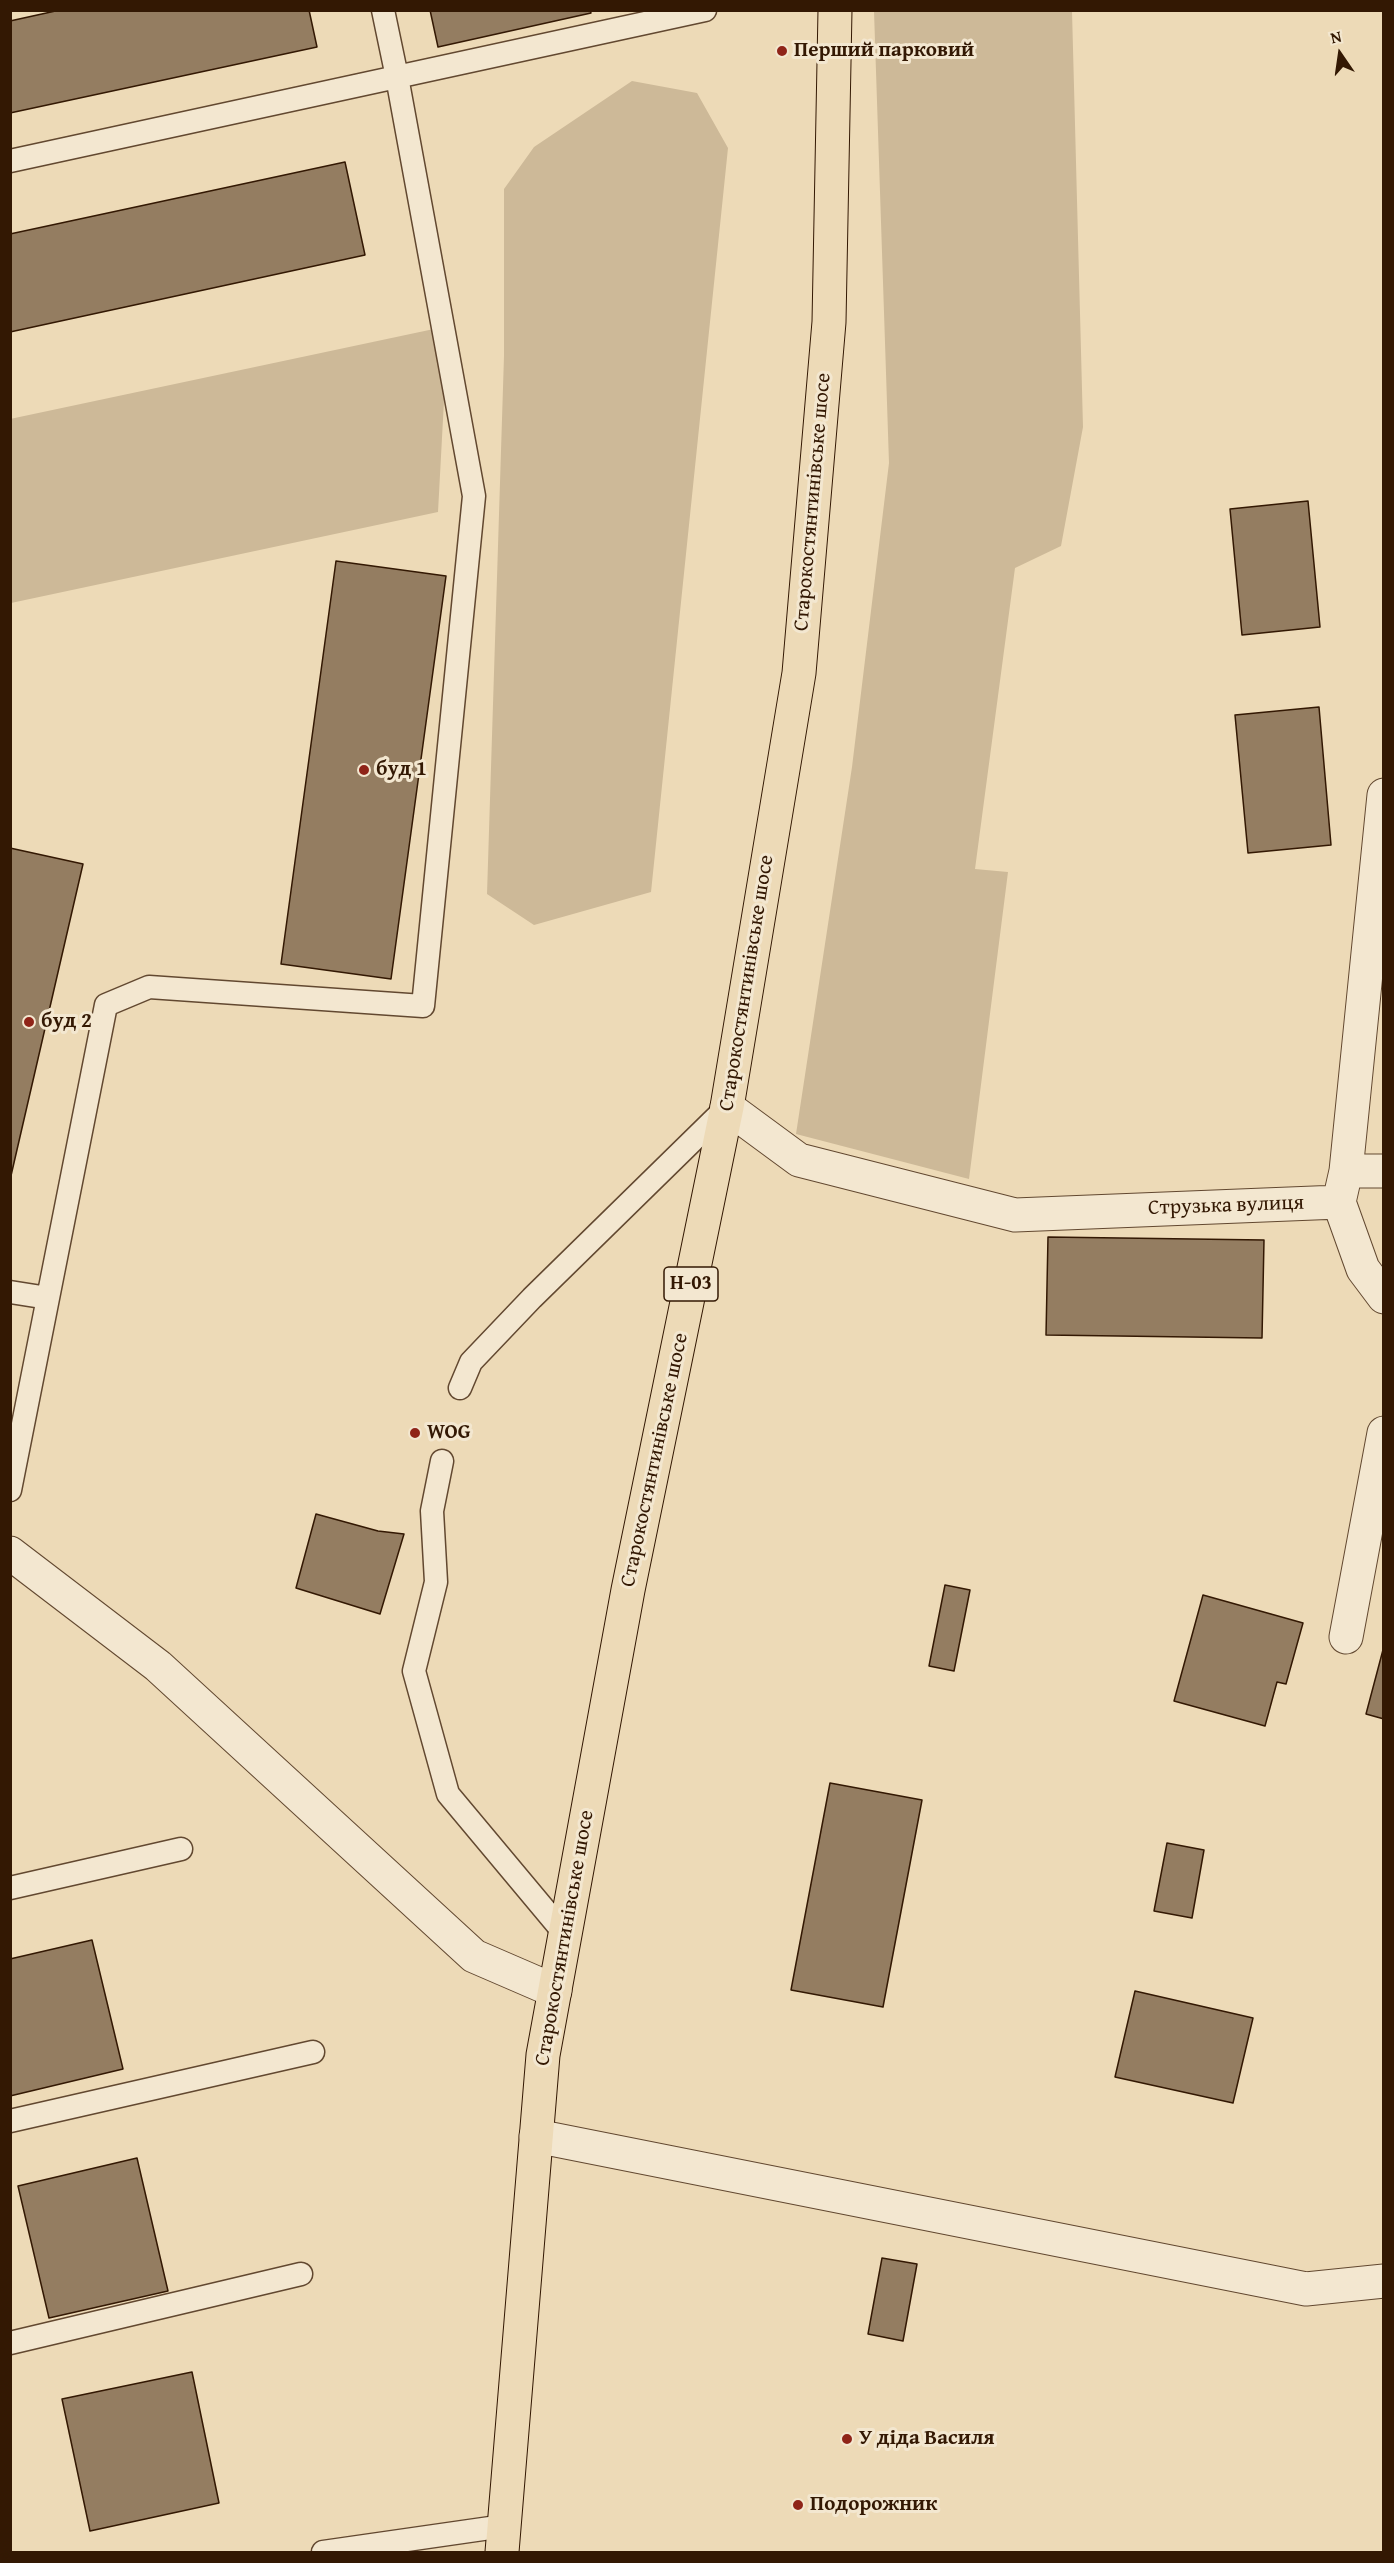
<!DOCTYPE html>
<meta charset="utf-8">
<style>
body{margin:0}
#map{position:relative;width:1394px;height:2563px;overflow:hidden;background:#eddab7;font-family:"Gentium Book Plus",serif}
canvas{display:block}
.frame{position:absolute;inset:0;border:12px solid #331803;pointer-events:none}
.north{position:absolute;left:1310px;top:24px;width:60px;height:60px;-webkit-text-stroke:4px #f3e7d0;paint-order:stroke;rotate:347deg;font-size:16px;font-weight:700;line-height:24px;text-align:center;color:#331803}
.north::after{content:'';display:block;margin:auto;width:21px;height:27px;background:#331803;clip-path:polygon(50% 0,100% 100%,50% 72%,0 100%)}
</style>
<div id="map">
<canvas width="1394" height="2563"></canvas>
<div class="frame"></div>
<div class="north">N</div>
</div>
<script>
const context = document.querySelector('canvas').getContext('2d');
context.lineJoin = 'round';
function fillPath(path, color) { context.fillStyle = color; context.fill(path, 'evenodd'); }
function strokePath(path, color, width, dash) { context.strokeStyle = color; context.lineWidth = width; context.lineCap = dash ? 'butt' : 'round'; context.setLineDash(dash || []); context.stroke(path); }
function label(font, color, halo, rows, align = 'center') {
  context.font = font + ' "Gentium Book Plus",serif'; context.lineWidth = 6; context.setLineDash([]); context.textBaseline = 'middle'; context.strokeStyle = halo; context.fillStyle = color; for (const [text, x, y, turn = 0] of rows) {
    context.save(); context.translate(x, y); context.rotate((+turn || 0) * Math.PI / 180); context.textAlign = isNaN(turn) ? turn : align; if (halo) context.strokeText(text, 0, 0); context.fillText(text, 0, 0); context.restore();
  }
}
fillPath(new Path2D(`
 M874,11H1072L1083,427L1061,546L1015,568L975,869L1008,872L969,1179L796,1134L852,767L889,463Z
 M632,81L697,93L728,148L651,892L534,925L487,894L504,356V189L534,147Z
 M448,326L438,512L11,603L10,419Z`), '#cdb998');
const building = new Path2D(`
 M60,10H309L317,47L10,113V21Z
 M430,10H590L591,13L438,47Z
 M345,162L365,255L10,332V234Z
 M1308,501L1320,627L1242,635L1230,509Z
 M336,561L446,576L391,979L281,964Z
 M1319,707L1331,845L1248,853L1235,715Z
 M10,848L83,864L10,1180Z
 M1048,1237L1264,1240L1262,1338L1046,1335Z
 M316,1514L378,1531L404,1534L380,1614L296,1588Z
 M945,1585L970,1590L954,1671L929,1666Z
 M1203,1595L1303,1623L1286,1684L1277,1682L1265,1726L1174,1701Z
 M1384,1646V1719L1366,1714Z
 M830,1783L922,1800L883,2007L791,1990Z
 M1167,1843L1204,1850L1192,1918L1154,1911Z
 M92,1940L123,2069L10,2096V1959Z
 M1135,1991L1253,2018L1233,2103L1115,2077Z
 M137,2158L168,2291L49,2318L18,2186Z
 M882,2258L917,2264L903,2341L868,2334Z
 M192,2372L219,2503L90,2531L62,2399Z`);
fillPath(building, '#947d61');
strokePath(building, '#331803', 1.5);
const service = new Path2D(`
 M10,161L705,10
 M10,1292L48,1298
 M460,1388L471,1362L532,1298L727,1107
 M442,1461L432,1511L436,1582L414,1671L448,1794L565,1934
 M10,1490L106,1005L149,987L423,1006L474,496L397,77L383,10
 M10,1888L181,1849
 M10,2121L313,2052
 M10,2343L301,2274
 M323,2552L504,2526`);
const minor = new Path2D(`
 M727,1107L799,1160L1015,1215L1339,1202L1346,1171L1384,795
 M1346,1171H1384
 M1339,1202L1363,1269L1384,1297
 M10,1553L158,1666L474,1956L555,1991
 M1346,1637L1384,1433
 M536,2136L1306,2289L1384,2281`);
const primary = new Path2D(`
 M502,2552L543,2055L628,1590L727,1107L799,673L829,322L835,10`);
strokePath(service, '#624830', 25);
strokePath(minor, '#624830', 35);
strokePath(primary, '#331803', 35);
strokePath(service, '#f3e7d0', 22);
strokePath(minor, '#f3e7d0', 33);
strokePath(primary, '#eddab7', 33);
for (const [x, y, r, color] of [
 [782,51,6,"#8f2418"],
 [364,770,6,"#8f2418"],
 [29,1022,6,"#8f2418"],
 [415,1433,6,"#8f2418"],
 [847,2439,6,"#8f2418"],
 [798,2505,6,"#8f2418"]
]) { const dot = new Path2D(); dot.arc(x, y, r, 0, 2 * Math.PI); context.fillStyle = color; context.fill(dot); strokePath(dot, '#f3e7d0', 2); }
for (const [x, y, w] of [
 [691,1284,54]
]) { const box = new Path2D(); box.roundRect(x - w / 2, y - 17, w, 34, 4.5); context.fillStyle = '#f3e7d0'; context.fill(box); strokePath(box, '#331803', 1.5); }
label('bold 20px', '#331803', null, [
 ["Н-03",691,1284]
]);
label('bold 21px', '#331803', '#f3e7d0', [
 ["Перший парковий",794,51],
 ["буд 1",376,770],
 ["буд 2",41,1022],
 ["WOG",427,1433],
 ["У діда Василя",859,2439],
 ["Подорожник",810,2505]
], 'left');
label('21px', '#331803', '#f3e7d0', [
 ["Старокостянтинівське шосе",813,502,-85],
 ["Старокостянтинівське шосе",747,983,-81],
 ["Струзька вулиця",1226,1206,-2],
 ["Старокостянтинівське шосе",655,1460,-78],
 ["Старокостянтинівське шосе",565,1938,-80]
]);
</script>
